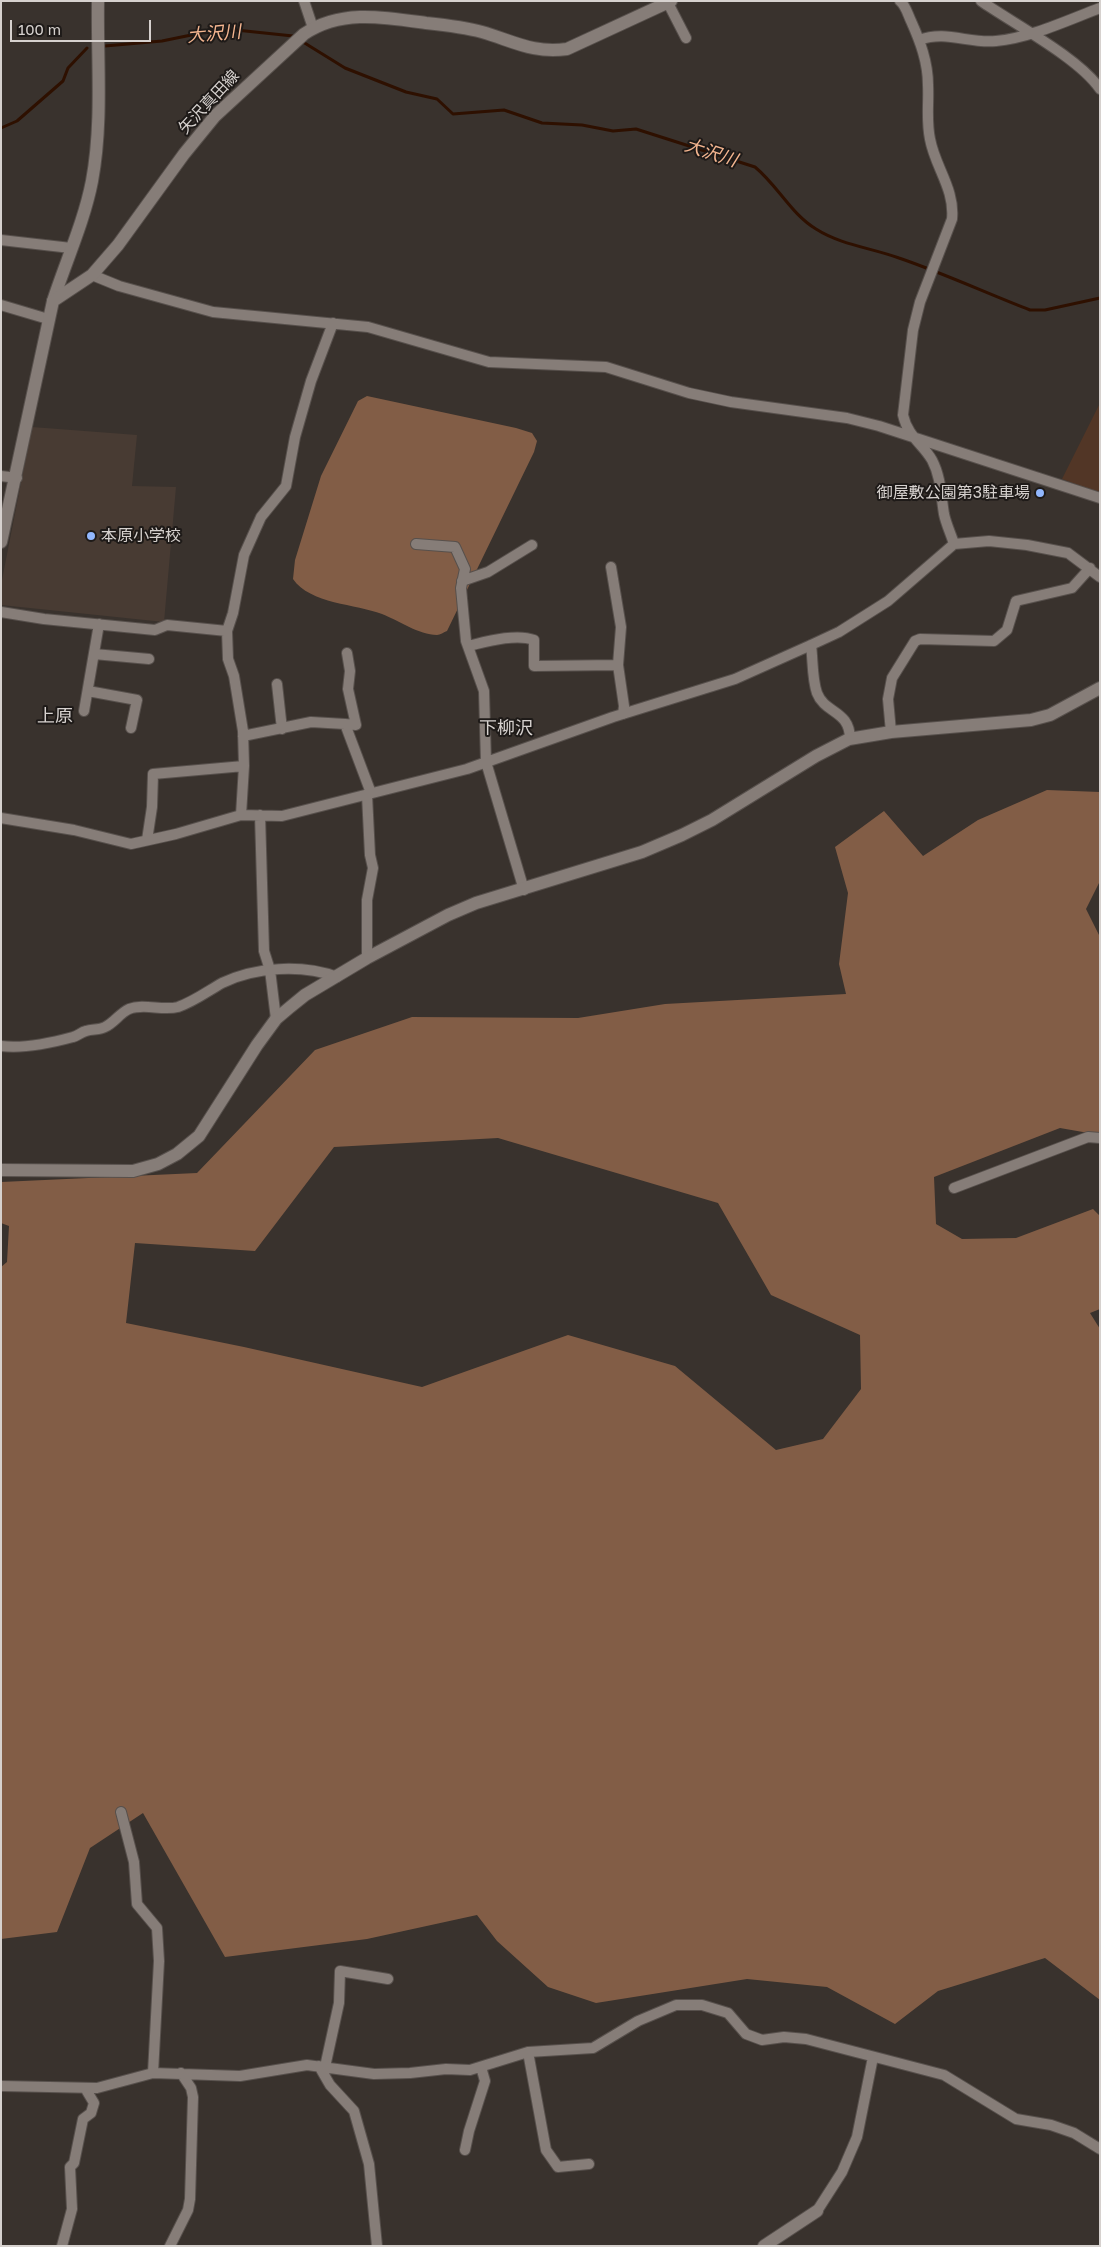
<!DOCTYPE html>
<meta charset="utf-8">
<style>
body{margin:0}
#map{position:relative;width:1101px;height:2247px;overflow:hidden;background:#39322d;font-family:"Golos Text",sans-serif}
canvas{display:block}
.frame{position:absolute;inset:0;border:2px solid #d6d1ce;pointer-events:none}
.scale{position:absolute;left:10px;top:20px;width:141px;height:22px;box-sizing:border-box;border:2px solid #d6d1ce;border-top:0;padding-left:6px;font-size:15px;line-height:18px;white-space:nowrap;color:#d6d1ce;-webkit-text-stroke:4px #1e1a18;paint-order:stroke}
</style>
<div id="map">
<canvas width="1101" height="2247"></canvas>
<div class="frame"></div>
<div class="scale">100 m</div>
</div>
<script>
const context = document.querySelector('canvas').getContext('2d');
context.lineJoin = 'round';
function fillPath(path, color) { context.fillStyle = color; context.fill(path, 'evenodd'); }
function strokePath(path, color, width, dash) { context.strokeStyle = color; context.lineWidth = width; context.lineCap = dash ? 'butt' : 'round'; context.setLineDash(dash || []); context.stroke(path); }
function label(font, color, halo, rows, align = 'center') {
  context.font = font + ' "Golos Text","Noto Sans JP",sans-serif'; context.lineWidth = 4; context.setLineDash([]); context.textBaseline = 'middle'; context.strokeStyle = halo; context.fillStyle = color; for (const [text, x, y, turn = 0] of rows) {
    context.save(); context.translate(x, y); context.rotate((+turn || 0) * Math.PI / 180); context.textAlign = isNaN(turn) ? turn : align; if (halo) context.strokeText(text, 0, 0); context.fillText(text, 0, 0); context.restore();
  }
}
fillPath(new Path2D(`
 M32,427L137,435L132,486L176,487L164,622L1,605V585Z`), '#483b33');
fillPath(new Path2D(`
 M1100,403V493L1062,479Z`), '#523626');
fillPath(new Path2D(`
 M367,396L516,428L532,433L537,441L534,452L447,631C444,632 440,635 437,635C419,635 398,620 382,614C356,604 310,604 293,579L295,560L321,476L358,401Z
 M1047,790L1100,792V881L1086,909L1100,937V1135L1060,1128L934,1177L936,1224L962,1239L1016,1238L1093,1209L1100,1216V1309L1090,1313L1100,1329V2000L1045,1958L938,1991L895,2024L827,1987L747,1979L596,2003L548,1987L497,1941L477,1915L367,1939L225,1957L143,1813L90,1848L57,1932L1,1939V1267L7,1262L9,1226L1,1223V1182L197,1173L315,1050L412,1017L578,1018L665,1004L846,994L839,964L848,893L835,847L884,811L923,856L978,820ZM498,1138L718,1203L771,1295L860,1335L861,1389L823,1439L776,1450L675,1366L568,1335L422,1387L244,1347L126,1323L135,1243L255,1251L334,1147Z`), '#825d46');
strokePath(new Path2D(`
 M303,42L345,68L406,92L437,99L453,114L504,110L542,123L582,125L613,131L636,129L755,167C778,186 791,214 816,229C841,245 872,248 899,258C943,273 986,293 1030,310H1045L1100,298
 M105,46L162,41L201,33L236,30L293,36
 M1,128L17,121L63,81L68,68L87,48`), '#2e1000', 3);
const minor = new Path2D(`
 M304,1L313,28
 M900,1C906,6 908,15 911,21C920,41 928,62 928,85C929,103 926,120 930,139C935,167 955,189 952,219L920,302L913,330L903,415C908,437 922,443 932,460C941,477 941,496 944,514C946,524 951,534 954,544
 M981,1C1014,24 1079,58 1100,89
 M668,3L686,38
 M920,40C945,30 970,44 996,41C1030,38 1068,20 1100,8
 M1,240L71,248
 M92,275L119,286L213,312L368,327L489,362L606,367L689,393L731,402L847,418L879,426L1100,498
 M1,305L48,319
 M1,476L17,478
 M416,544L455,547L465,569L461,588L466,641L484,691L486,762L524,890
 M611,567L621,627L618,665L624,706L623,714
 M462,581L488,572L532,545
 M1,612L44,619L155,630L167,625L227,631
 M811,645C813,660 812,679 817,693C825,714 850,710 850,739
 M468,646C485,642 516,633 534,640V666L618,665
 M94,654L149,659
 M277,684L282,729
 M88,691L137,700L131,728
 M84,711L99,624
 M345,724L356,725L348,689L350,671L347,653
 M891,732L888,699L892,678L915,641L920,639L994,641L1007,630L1016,601L1072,588L1090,568
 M243,736L311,722L345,724L371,793
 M241,815L244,766L243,731L234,676L228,659L227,631L233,613L244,555L261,517L286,486L295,437L311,381L333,323
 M260,815L264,951L270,970L276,1019
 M1,818L74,830L131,844L176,834L241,815L282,816L467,769L613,717L735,679L811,645L839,632L888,601L954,544L989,541L1027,545L1068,553L1100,577
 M147,840L152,807L153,774L244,766
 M367,958V900L373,868L370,855L367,795
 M1,1046C23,1049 51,1043 73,1037C78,1036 81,1032 86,1031C92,1029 100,1030 105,1027C114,1023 120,1013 129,1009C144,1003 162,1011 178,1007C193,1002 208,991 222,983C255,967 302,964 337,977
 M954,1188L1088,1137L1100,1138
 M121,1812L134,1862L137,1904L157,1928L159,1961L153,2073
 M528,2052L546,2150L558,2167L589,2164
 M319,2066L330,2085L354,2111L369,2164L377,2246
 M325,2067L339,2003L340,1971L388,1979
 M1,2086L97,2088L153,2073L240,2076L307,2065L374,2074L410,2073L446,2069L470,2070L528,2052L593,2048L638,2021L676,2005H702L728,2013L746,2034L762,2040L784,2037L806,2039L944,2075L1016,2119L1051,2125L1074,2133L1100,2149
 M465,2150L469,2131L485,2081L481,2067
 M817,2211L842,2172L857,2137L873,2057
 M62,2246L72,2209L70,2167L74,2163L83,2119L91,2113L94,2103L85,2088
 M170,2246L188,2210L190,2199L193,2097L191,2088L181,2073`);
const tertiary = new Path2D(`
 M53,301C66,261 84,222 92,181C103,122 97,60 98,1
 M1,1170L133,1171L158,1164L177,1154L199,1136L257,1045L276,1019L289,1008L305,995L367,958L448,915L476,903L642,852L682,835L712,820L816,756L849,739L891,732L1031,720L1050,715L1100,688
 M764,2246L817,2211`);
const secondary = new Path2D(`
 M1,542L53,301L92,275L118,245L184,154L215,116L304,34C341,9 384,17 426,23C445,25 464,27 482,32C513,41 534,54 567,49L671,1`);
strokePath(minor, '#57504c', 12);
strokePath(tertiary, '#57504c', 14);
strokePath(secondary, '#57504c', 14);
strokePath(minor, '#867d78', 10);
strokePath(tertiary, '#867d78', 12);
strokePath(secondary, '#867d78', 12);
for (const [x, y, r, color] of [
 [1040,493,5,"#92b7fd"],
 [91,536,5,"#92b7fd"]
]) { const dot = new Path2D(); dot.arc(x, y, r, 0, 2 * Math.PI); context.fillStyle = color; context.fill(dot); strokePath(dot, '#1e1a18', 2); }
label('16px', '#d6d1ce', '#1e1a18', [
 ["矢沢真田線",209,102,-47]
]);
label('16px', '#d6d1ce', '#1e1a18', [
 ["御屋敷公園第3駐車場",1030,493],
 ["本原小学校",101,536,"left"]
], 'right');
label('italic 18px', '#f5b690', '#1e1a18', [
 ["大沢川",214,34,-5],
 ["大沢川",711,153,18]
]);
label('18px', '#d6d1ce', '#1e1a18', [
 ["上原",55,716],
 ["下柳沢",506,728]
]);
</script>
